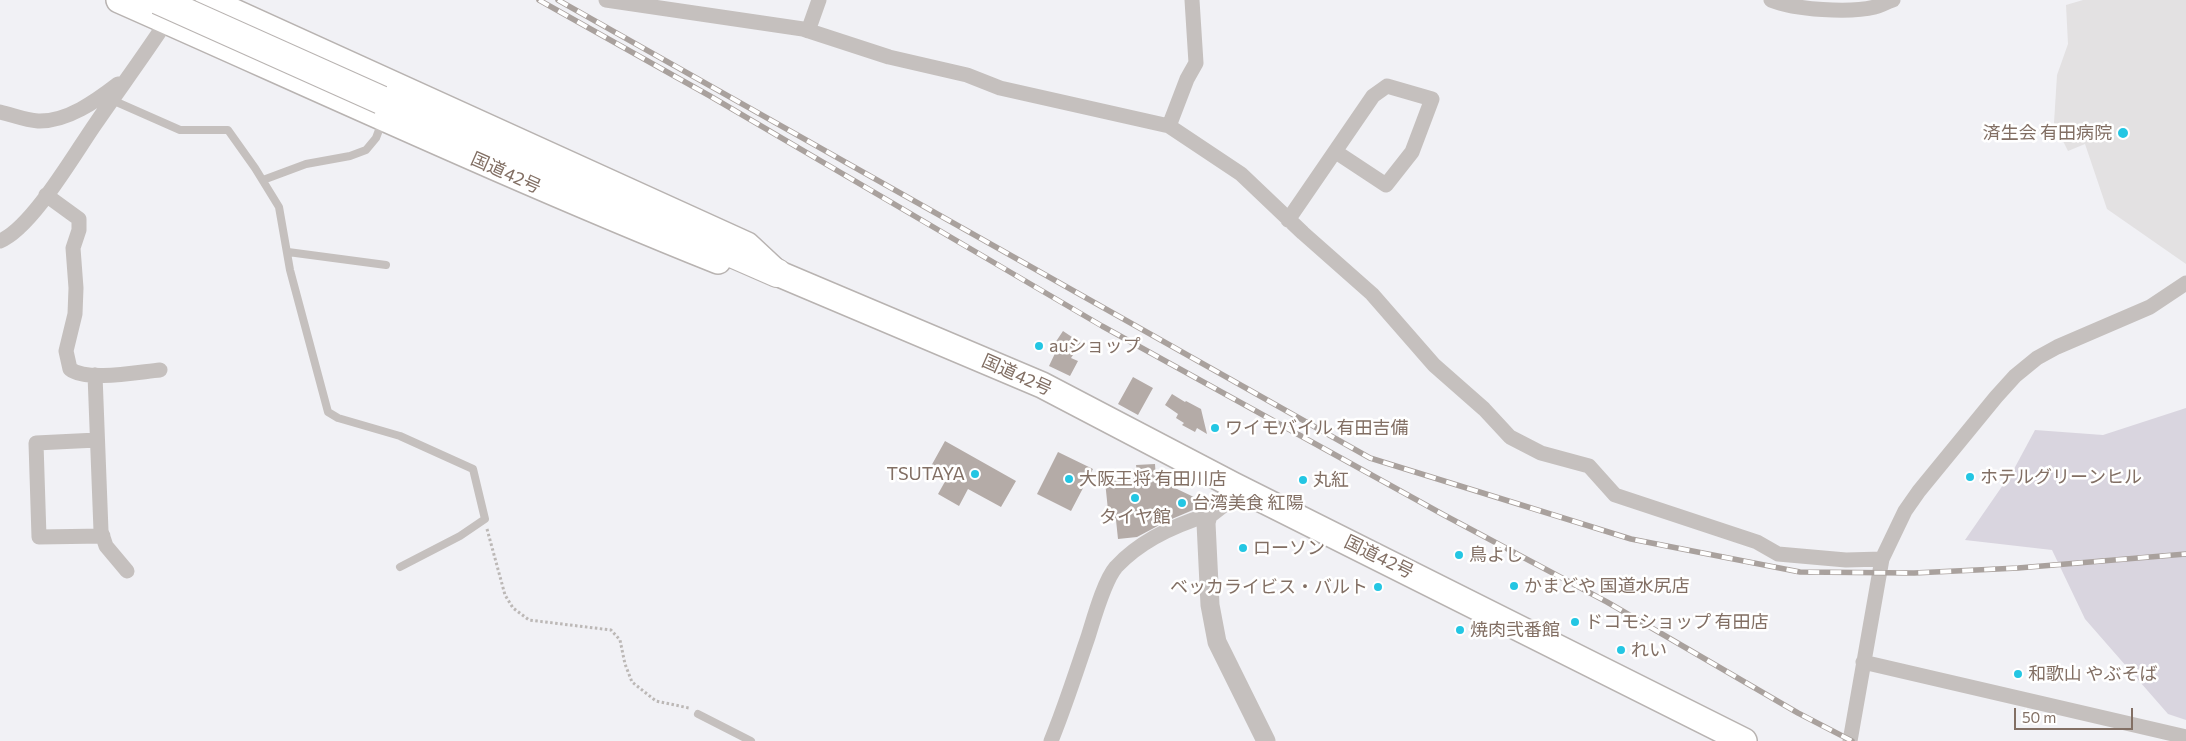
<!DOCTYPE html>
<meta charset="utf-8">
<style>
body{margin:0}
#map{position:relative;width:2186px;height:741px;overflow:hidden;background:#f1f1f5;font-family:Commissioner,sans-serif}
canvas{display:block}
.scale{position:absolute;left:2014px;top:708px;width:119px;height:22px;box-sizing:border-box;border:2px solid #826f64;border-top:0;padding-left:6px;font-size:15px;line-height:18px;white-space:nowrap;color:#826f64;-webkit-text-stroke:4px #fff;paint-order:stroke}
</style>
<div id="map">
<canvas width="2186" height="741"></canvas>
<div class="scale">50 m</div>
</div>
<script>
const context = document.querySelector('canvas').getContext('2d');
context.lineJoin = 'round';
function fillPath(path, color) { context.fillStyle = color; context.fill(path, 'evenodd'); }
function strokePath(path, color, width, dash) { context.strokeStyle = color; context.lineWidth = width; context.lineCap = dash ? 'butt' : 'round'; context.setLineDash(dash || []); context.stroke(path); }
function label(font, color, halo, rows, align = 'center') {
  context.font = font + ' Commissioner,"Noto Sans JP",sans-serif'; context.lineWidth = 5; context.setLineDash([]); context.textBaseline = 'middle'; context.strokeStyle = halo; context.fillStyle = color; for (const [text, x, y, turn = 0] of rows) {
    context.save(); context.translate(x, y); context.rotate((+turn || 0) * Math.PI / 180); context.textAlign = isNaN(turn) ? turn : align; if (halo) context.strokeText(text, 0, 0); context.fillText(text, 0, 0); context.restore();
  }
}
fillPath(new Path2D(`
 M2083,0H2186V264L2107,209L2085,144L2068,151L2054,123L2057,75L2068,44L2066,5Z`), '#e3e1e2');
fillPath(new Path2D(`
 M2186,408V720L2168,714L2085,619L2052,550L1965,540L2014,469L2035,430L2103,435Z`), '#d9d5df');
fillPath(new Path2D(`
 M1063,331L1081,343L1071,358L1078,361L1070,376L1049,366L1059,345L1055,343Z
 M1133,377L1153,388L1138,415L1118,404Z
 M1172,394L1185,402L1186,401L1201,409L1207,434L1197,428L1195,432L1182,425L1184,423L1176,418L1178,414L1165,405Z
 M945,441L1016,481L1001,507L968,489L959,506L938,494L947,478L930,468Z
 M1058,452L1093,469L1071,511L1037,494Z
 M1155,464L1156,479L1198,499L1193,510L1167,521L1137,537L1118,539L1116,520H1109L1105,481L1138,478L1136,465Z`), '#b4aba7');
const trunk = new Path2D(`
 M119,0C318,88 516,180 718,261
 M208,0L747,245L777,273L1042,385L1233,485L1744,741`);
const motorway = new Path2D(`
 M381,100L777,273`);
strokePath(trunk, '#b8b3b1', 28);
strokePath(motorway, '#b8b3b1', 30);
strokePath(new Path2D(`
 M487,529L505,595L513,608L529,620L611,630L620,640L625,664L632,682L656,701L689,708`), '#bcb8b6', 3, [2.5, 2.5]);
strokePath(new Path2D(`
 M112,100L180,130H228L255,168L279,207L290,270L328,412L338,418L400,436L473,469L485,519L460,536L400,567
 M263,180L306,164L350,156L366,150L376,138L382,122
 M288,252L386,265
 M698,714L751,741`), '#c5c0be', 8);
strokePath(new Path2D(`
 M606,0L803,29L889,57L967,75L1000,88L1169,126L1241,174L1303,233L1372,294L1434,365L1484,409L1510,437L1541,453L1589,466L1615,495L1757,542L1778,554L1846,560L1882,559
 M1771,0C1795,10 1850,13 1875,7C1881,5 1887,2 1893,0
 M808,31L819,0
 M0,112C13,115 25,120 38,121C67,122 96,101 118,84
 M1169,126L1187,79L1196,63L1192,0
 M46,195L79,219V230L73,248L76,288L75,314L66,351L70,369C87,382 138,372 160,370
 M1288,220L1373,96L1387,86L1432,99L1412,152L1386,185L1336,152
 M0,241C32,228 75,153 96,123C120,88 146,53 170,16
 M95,375L101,531L106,546L127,571
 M97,440L36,443L39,537L103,536
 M1863,662L2186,737
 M1051,741C1065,707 1076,672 1088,637C1094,618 1104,581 1116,567C1140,541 1175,525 1208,515
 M1850,741L1882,559L1905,511L1919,491L1996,397L2015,376L2037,358L2057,347L2150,307L2186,283`), '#c5c0be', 15);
strokePath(new Path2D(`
 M1233,485L1226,501L1208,515L1206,523L1210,605L1217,642L1266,741`), '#c5c0be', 19);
strokePath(trunk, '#fff', 25);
strokePath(motorway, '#fff', 28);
const rail = new Path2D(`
 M539,0L710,96L1102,326L1444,515L1607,602L1798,713L1852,741
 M558,0L1370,458L1631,539L1800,572L1914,573L2018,568L2186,554`);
strokePath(rail, '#a9a19d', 5.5);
strokePath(rail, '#fff', 4, [11]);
const motorwayBridge = new Path2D(`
 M158,0L381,100`);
strokePath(motorwayBridge, '#b8b3b1', 30, []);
strokePath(motorwayBridge, '#fff', 28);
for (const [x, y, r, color] of [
 [2123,133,6,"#23c6e3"],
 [1039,346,5,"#23c6e3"],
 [1215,428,5,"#23c6e3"],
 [975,474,5,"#23c6e3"],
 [1970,477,5,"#23c6e3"],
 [1069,479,5,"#23c6e3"],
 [1303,480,5,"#23c6e3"],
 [1135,498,5,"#23c6e3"],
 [1182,503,5,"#23c6e3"],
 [1243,548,5,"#23c6e3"],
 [1459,555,5,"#23c6e3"],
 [1514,586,5,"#23c6e3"],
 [1378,587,5,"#23c6e3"],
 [1575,622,5,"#23c6e3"],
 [1460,630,5,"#23c6e3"],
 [1621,650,5,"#23c6e3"],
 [2018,674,5,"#23c6e3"]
]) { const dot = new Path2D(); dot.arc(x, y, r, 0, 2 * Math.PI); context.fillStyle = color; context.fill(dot); strokePath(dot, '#fff', 2); }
label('18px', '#826f64', '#fff', [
 ["済生会 有田病院",2112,133,"right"],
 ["auショップ",1049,346],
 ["ワイモバイル 有田吉備",1225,428],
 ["TSUTAYA",965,474,"right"],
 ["ホテルグリーンヒル",1980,477],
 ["大阪王将 有田川店",1079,479],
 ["丸紅",1313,480],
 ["台湾美食 紅陽",1192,503],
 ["タイヤ館",1135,517,"center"],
 ["ローソン",1253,548],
 ["鳥よし",1469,555],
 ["かまどや 国道水尻店",1524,586],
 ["ベッカライビス・バルト",1368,587,"right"],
 ["ドコモショップ 有田店",1585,622],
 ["焼肉弐番館",1470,630],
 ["れい",1631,650],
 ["和歌山 やぶそば",2028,674]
], 'left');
label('18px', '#826f64', '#fff', [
 ["国道42号",506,173,24],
 ["国道42号",1017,375,24],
 ["国道42号",1379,557,26]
]);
</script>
